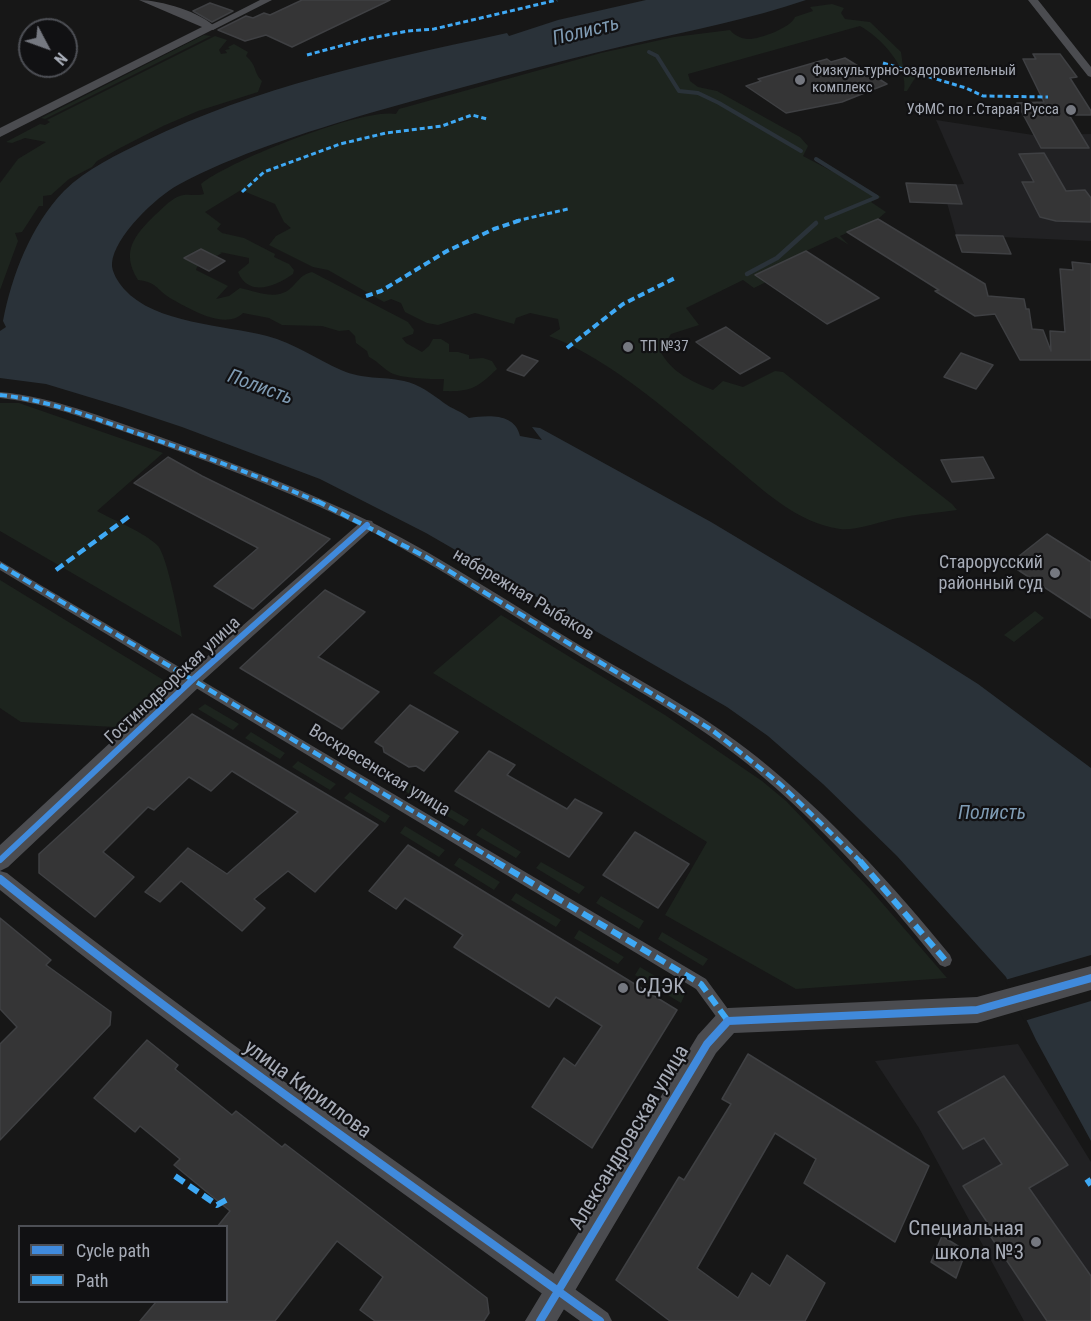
<!DOCTYPE html>
<meta charset="utf-8">
<style>
body{margin:0}
#map{position:relative;width:1091px;height:1321px;overflow:hidden;background:#171717;font-family:"Roboto Condensed",sans-serif}
canvas{display:block}
.legend{position:absolute;left:18px;top:1225px;width:210px;height:78px;box-sizing:border-box;background:#111113;border:2px solid #4d4f55;margin:0;padding:8px 10px;list-style:none;font-size:18px;color:#a8adb8}
.legend li{display:flex;align-items:center;gap:12px;height:30px}
.legend b{width:30px;border:2px solid #4d4f55}
.north{position:absolute;left:18px;top:18px;width:60px;height:60px;box-sizing:border-box;background:#111113;border:2px solid #4d4f55;border-radius:50%;rotate:131deg;font-size:16px;font-weight:700;line-height:24px;text-align:center;color:#a8adb8}
.north::after{content:'';display:block;margin:auto;width:21px;height:27px;background:#757880;clip-path:polygon(50% 0,100% 100%,50% 72%,0 100%)}
</style>
<div id="map">
<canvas width="1091" height="1321"></canvas>
<ul class="legend">
<li><b style="height:8px;background:#408adc"></b>Cycle path</li>
<li><b style="height:8px;background:#3fa9f5"></b>Path</li>
</ul>
<div class="north">N</div>
</div>
<script>
const context = document.querySelector('canvas').getContext('2d');
context.lineJoin = 'round';
function fillPath(path, color) { context.fillStyle = color; context.fill(path, 'evenodd'); }
function strokePath(path, color, width, dash) { context.strokeStyle = color; context.lineWidth = width; context.lineCap = dash ? 'butt' : 'round'; context.setLineDash(dash || []); context.stroke(path); }
function label(font, color, halo, rows, align = 'center') {
  context.font = font + ' "Roboto Condensed",sans-serif'; context.lineWidth = 4.5; context.setLineDash([]); context.textBaseline = 'middle'; context.strokeStyle = halo; context.fillStyle = color; for (const [text, x, y, turn = 0] of rows) {
    context.save(); context.translate(x, y); context.rotate((+turn || 0) * Math.PI / 180); context.textAlign = isNaN(turn) ? turn : align; if (halo) context.strokeText(text, 0, 0); context.fillText(text, 0, 0); context.restore();
  }
}
fillPath(new Path2D(`
 M936,120L1033,135L1091,134V241L956,235L942,185L964,184Z
 M1018,1044L1091,1162V1321H1024L919,1128L875,1061Z`), '#212123');
fillPath(new Path2D(`
 M832,4L844,8L841,13L845,19L870,22L901,52L903,67L918,73L907,91H904C909,67 880,37 860,26L688,74L690,81L698,87L717,91L800,137L808,146L803,156L881,197L871,202L886,212L878,219L840,236L849,245L836,237L755,275L766,282L754,288L743,280L686,308L699,325L671,334L660,351C672,373 691,381 713,390L723,381L743,387L775,371L783,372L952,504L957,510C937,513 917,514 898,518C882,521 855,531 840,529C797,523 763,490 732,464C679,421 612,359 549,336L560,329L558,319L530,313L516,318L514,324L475,313L438,325L427,323L405,312L401,303L391,299L384,302L328,270L313,267L269,245L276,236L291,228L284,222L275,204L241,190L205,212L221,224L217,229L222,233L244,238L275,254L274,257L289,264L294,270L293,274C276,286 249,298 238,272L249,263V258L220,252L222,253L197,267L196,270L228,286L216,299L229,296L240,288C259,292 278,302 293,286C299,280 302,274 312,272L408,322L414,330L413,334L402,338L406,343L422,352L429,346L433,339H441L449,344V352H458L469,355V359L483,358L492,361L497,369C477,388 471,392 443,391L444,379C430,379 399,379 388,371C381,366 377,361 369,357L367,351L356,343L355,336L349,330L339,331L322,326L282,325L269,318L243,313C225,331 188,308 170,298C156,289 157,282 138,280C120,251 135,235 155,215C162,209 169,201 177,197C187,192 195,197 204,194L201,184C226,162 364,107 396,114L399,109L601,53L674,37L730,30C734,35 740,38 747,39C758,40 791,28 795,17L813,11L810,7Z
 M204,35L211,36L45,119L41,118Z
 M215,36L227,40L219,50L221,54L227,53L225,50L230,49L228,47L234,44L248,52L246,56C258,67 253,72 262,81L258,92L198,111L163,126L120,148L97,161L92,167L69,179L51,195L43,196V206H39L22,232L15,233L18,241L0,290V183L18,159L46,142L25,138L12,143L6,142L40,124L45,125L50,122L47,120Z
 M0,403H19L163,453L97,511C113,520 146,533 158,546C167,556 180,622 182,637L0,531Z
 M0,580L165,681L115,727L21,722L0,708Z
 M1035,611L1044,618L1014,642L1004,635Z
 M501,615L665,715L762,781L786,801L870,889L947,978L796,989L665,915L707,842L433,673Z
 M205,704L239,724L233,730L198,709Z
 M251,732L285,753L280,759L245,738Z
 M324,735L361,757L356,763L318,741Z
 M298,761L336,784L330,790L292,767Z
 M374,763L416,788L410,794L368,770Z
 M350,792L390,816L385,823L344,798Z
 M430,797L469,820L464,826L425,803Z
 M405,826L445,850L439,857L400,833Z
 M482,828L521,852L516,858L476,835Z
 M459,858H460L500,882L494,890L454,865Z
 M541,862L585,887L579,894L536,868Z
 M516,893L561,920L556,927L511,900Z
 M601,896L644,921L639,929L596,903Z
 M579,930L624,957L618,964L574,938Z
 M662,932L708,959L703,966L658,939Z
 M640,967L685,994L681,1003L635,975Z`), '#1d241e');
fillPath(new Path2D(`
 M646,0H806C750,19 693,30 636,43C547,64 458,88 370,113C307,132 235,154 178,185C156,197 114,237 112,263C111,272 119,283 124,289C155,324 225,325 267,336C294,343 316,359 341,370C364,380 381,376 404,381C419,384 432,394 444,403C452,409 461,411 469,418C488,415 515,413 520,436L542,440L532,427L540,428L711,522L918,646L978,684L1091,768V1141L1036,1040L1006,977L897,856L823,784L768,736L727,707L426,533L320,479L182,427L122,407L46,384L0,378V331L6,327L3,321C12,275 31,225 64,191C86,169 118,154 145,141C256,87 378,61 498,35L507,33L509,36L558,20Z`), '#2a3239');
fillPath(new Path2D(`
 M1091,955V1001L1024,1021L1005,980Z`), '#171717');
strokePath(new Path2D(`
 M649,52L657,56L679,91L698,93L719,103L801,151
 M816,159L877,197L826,218`), '#2a3239', 4);
strokePath(new Path2D(`
 M747,274L777,258L816,223`), '#2a3239', 4.5);
const building = new Path2D(`
 M302,0H390L292,47L266,35L245,41L218,30L246,16L253,18L264,13L270,15Z
 M210,3L233,11L212,22L193,11Z
 M1033,54H1060L1077,77L1070,78L1091,111V115H1069L1089,148H1041L1017,103L1044,102L1023,59H1036Z
 M845,58L887,84L842,102L786,113L746,86L761,81L758,79L827,59L831,62Z
 M1044,153L1066,191L1085,190L1091,198V222L1056,221L1040,217L1022,182H1034L1019,154Z
 M906,183L956,185L962,204L910,202Z
 M878,219L985,284L988,296L1024,299L1026,309H1029L1032,329L1043,330L1051,351L1050,331L1065,332L1060,269L1073,270L1072,262L1091,264V360H1020L995,314L975,316L935,291L939,290L847,232Z
 M956,235L1003,236L1011,254L962,252Z
 M201,249L225,261L209,271L184,258Z
 M806,251L879,298L827,324L755,275Z
 M726,327L770,358L740,374L696,342Z
 M961,353L993,365L976,389L944,377Z
 M522,355L538,361L524,376L507,370Z
 M168,457L202,476L330,539L253,609L214,586L258,548L134,483Z
 M983,457L994,478L952,482L941,460Z
 M1047,534L1091,562V618L1009,564Z
 M325,590L365,612L318,657L379,692L342,729L240,668Z
 M410,705L458,732L424,771L416,766L409,767L384,752L383,747L375,742Z
 M192,714L378,825L315,892L288,871L254,899L265,908L242,931L181,881L160,902L145,892L188,848L227,874L298,812L232,771L211,791L189,777L154,810L148,807L103,852L134,877L95,917L39,873V854Z
 M489,751L515,765L507,775L567,809L575,799L602,813L569,857L455,791Z
 M635,832L689,864L658,908L603,875Z
 M408,845L677,1010L592,1148L532,1107L564,1058L575,1066L602,1026L556,997L549,1007L454,947L463,935L405,898L396,909L369,891Z
 M0,918L51,960L46,965L111,1012L110,1025L0,1140V1044L17,1027L0,1009Z
 M147,1040L178,1065L175,1069L232,1115L236,1111L282,1147L285,1144L487,1298L489,1313L484,1321H375L360,1310L383,1277L337,1241L275,1321H140L156,1302H226V1227H217L230,1211L174,1165L180,1159L140,1126L135,1132L94,1098Z
 M748,1054L929,1166L895,1242L804,1183L816,1159L775,1133L697,1268L738,1298L752,1273L770,1286L787,1255L825,1283L805,1321H670L616,1280L679,1177L684,1180L731,1104L722,1099Z
 M1004,1076L1068,1165L1029,1188L1091,1276V1321H1047L989,1234L993,1231L963,1186L1002,1164L984,1138L963,1149L938,1112Z
 M942,1236L966,1251L956,1278L931,1262Z`);
fillPath(building, '#353536');
strokePath(building, '#3f4043', 1.5);
fillPath(new Path2D(`
 M0,392C53,397 102,417 152,434C228,461 304,489 377,525C446,560 510,603 576,643C638,680 701,712 757,757C829,815 892,884 950,955L952,960L950,965L945,967L940,965C883,893 821,825 750,766C695,721 632,688 571,651C505,611 442,569 374,533C302,496 226,468 151,441C101,424 53,404 0,398Z
 M0,561L706,979L733,1016L735,1021L733,1026L728,1028L723,1026L696,989L0,570Z`), '#4b4c50');
fillPath(new Path2D(`
 M260,0H272L213,30L205,28Z
 M1028,0H1038L1091,67V77L1088,76Z
 M367,520L372,521L374,525L372,529L197,686L191,688L185,686L183,681L185,676L362,521Z
 M0,871L7,873C201,1027 407,1168 608,1313L612,1321H580C385,1179 187,1042 0,890Z`), '#4b4c50');
fillPath(new Path2D(`
 M139,0C160,0 202,12 216,28L0,137V128L202,27Z
 M191,673L199,675L202,681L199,687L8,867L0,871V845L183,675Z
 M1091,966V990L977,1023L734,1033L716,1053L557,1321H525L698,1035L719,1012L728,1008L977,997Z`), '#4b4c50');
strokePath(new Path2D(`
 M307,55L366,39L408,31L434,29L557,0
 M883,63L966,88L983,96L1048,97
 M242,192L264,172L340,144L386,133L442,126L472,115L487,119
 M516,221L568,209`), '#3fa9f5', 3, [5, 3]);
strokePath(new Path2D(`
 M366,296L381,291L447,251L494,229L521,220
 M567,348L623,304L675,278
 M0,395C48,400 91,417 136,433C198,454 260,476 320,503`), '#3fa9f5', 4, [7, 4]);
strokePath(new Path2D(`
 M317,501L426,557L712,730L780,784L861,862
 M0,565L498,862
 M56,570L131,515`), '#3fa9f5', 4.5, [9, 4.5]);
strokePath(new Path2D(`
 M495,861L701,984L728,1021
 M860,861L945,960
 M175,1176L217,1205L226,1200
 M1087,1179L1091,1185`), '#3fa9f5', 6, [11, 6]);
strokePath(new Path2D(`
 M0,860L191,681L367,525`), '#408adc', 6);
strokePath(new Path2D(`
 M0,879C194,1034 399,1176 600,1321
 M540,1321L707,1044L728,1021L977,1010L1091,978`), '#408adc', 8);
for (const [x, y, r, color] of [
 [800,80,6,"#757880"],
 [1071,110,6,"#757880"],
 [628,347,6,"#757880"],
 [1055,573,6,"#757880"],
 [623,988,6,"#757880"],
 [1036,1242,6,"#757880"]
]) { const dot = new Path2D(); dot.arc(x, y, r, 0, 2 * Math.PI); context.fillStyle = color; context.fill(dot); strokePath(dot, '#111113', 2); }
label('15px', '#a8adb8', '#111113', [
 ["Физкультурно-оздоровительный",812,71],
 ["комплекс",812,88],
 ["УФМС по г.Старая Русса",1059,110,"right"],
 ["ТП №37",640,347]
], 'left');
label('18px', '#a8adb8', '#111113', [
 ["Старорусский",1043,563],
 ["районный суд",1043,584]
], 'right');
label('18px', '#a8adb8', '#111113', [
 ["набережная Рыбаков",523,595,31],
 ["Гостинодворская улица",173,681,-43],
 ["Воскресенская улица",379,771,31]
]);
label('italic 20px', '#7f9bb3', '#111113', [
 ["Полисть",586,32,-14],
 ["Полисть",260,388,20],
 ["Полисть",992,814]
]);
label('21px', '#a8adb8', '#111113', [
 ["СДЭК",635,988],
 ["Специальная",1024,1230,"right"],
 ["школа №3",1024,1254,"right"]
], 'left');
label('21px', '#a8adb8', '#111113', [
 ["улица Кириллова",307,1090,36],
 ["Александровская улица",630,1138,-59]
]);
</script>
